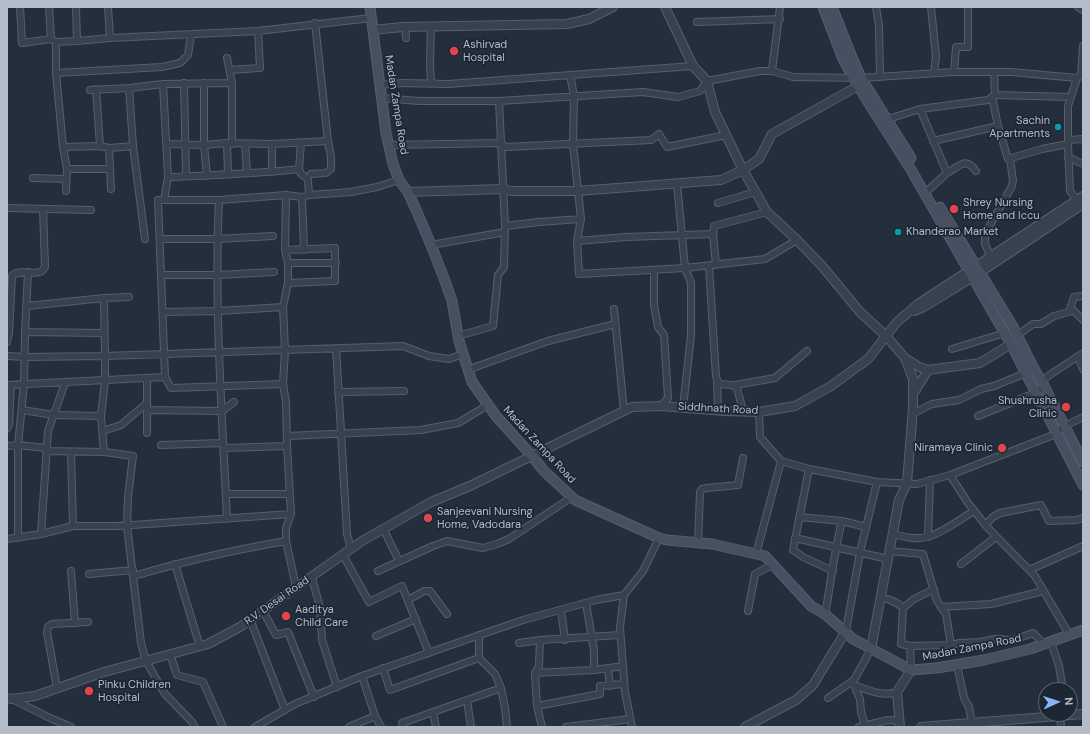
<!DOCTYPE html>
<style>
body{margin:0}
#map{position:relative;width:1090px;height:734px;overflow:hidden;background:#242f3e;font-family:"DM Sans",sans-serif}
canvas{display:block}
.frame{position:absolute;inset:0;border:8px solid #b4bcc9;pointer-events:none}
.north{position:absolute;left:1038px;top:682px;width:40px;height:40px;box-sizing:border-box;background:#1d2633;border:1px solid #59626f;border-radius:50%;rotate:87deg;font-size:11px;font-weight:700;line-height:16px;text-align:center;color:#b4bcc9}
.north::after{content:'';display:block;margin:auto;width:14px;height:18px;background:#8ab4f8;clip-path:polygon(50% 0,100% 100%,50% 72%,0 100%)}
</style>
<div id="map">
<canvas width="1090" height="734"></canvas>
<div class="frame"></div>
<div class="north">N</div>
</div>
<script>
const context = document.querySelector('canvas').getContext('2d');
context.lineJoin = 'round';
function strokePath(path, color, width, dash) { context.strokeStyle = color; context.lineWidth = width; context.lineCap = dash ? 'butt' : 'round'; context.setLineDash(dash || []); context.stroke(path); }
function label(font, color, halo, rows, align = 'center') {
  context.font = font + ' "DM Sans",sans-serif'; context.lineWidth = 3.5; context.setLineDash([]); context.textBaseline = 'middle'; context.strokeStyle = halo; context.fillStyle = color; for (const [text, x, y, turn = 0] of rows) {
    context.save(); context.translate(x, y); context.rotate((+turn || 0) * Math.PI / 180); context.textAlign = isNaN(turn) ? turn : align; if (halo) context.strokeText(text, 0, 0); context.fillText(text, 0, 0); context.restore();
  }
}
const minor = new Path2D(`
 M20,7L22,43L51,39L56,42L77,41L110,38L258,31L371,18
 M49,7L51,39
 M76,7L77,41
 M108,7L110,38
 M876,7L879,26L880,77
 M931,7L936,56L934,73
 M1078,7L1083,10
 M697,22L780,19
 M431,26L430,63L431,84
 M405,27L406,38
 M56,42V73L63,147L67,169L66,191
 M227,58L232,83V144
 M230,70L260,68L258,31
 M772,71L780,7
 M954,72L956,47H968V7
 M994,72L995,95
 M56,73L162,67L180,63L188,55L191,35
 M570,75L574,96L573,144L581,219L577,241L579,274L685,268L765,259L797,240
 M1077,78L1068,106V144L1070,191L1079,202
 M184,83L186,176
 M204,83V145L207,176
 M163,84L168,177C212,175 256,174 299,169
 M380,85L403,83L448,84L693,66
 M129,88L133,146L145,239
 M96,89L100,146
 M90,90L129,88L163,84L232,83
 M381,98L419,101H499L643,92L678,97L700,91L707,81L760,71H772L793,77L861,78L954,72H1011L1077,78L1081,76L1083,46
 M885,120L920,109
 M998,126L1008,159L1042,149L1068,144
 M1068,140L1083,139
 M933,141L998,126L992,97
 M227,143L228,174
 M301,143L299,169L301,174L307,178L308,180L309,195
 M167,144L204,145L227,143L272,144L328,141
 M245,144L247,173
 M389,145L501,143L505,147L651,140L659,134L667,147L726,135
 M63,147L100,146L109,148L133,146
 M109,148L111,189
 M1068,157L1083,164
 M67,169H110
 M272,172V144
 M947,173C960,166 965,156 976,171
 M311,174L326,173L331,169V157L328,141L315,23
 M33,178L66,179
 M677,184L685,268L691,283V335L683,408
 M925,193L947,173L920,109L988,100L995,95L1071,97
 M286,195L285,250L288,263V283L283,307L285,350L283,384L286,402L287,446L291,514L286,528V541L296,587
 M302,197L304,250
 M164,200L168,177
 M219,200C214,306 222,413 227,519
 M718,203L755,192
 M7,208L91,210
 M505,226L539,222L581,219
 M713,234L714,226L767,212
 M160,239H217L273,236
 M577,241L626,237L713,234L716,265
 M431,245L505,232
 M285,250L335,248V281L288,283
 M992,260L985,244V234L1012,186L1013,181L1010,158
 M288,263H336
 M709,266L716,377L719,384L731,385L737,388L743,411
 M654,270V305L658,327L664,335L668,398L661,406
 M161,275H218L274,272
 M104,298L129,297
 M27,306L104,298L105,356V381L101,416L104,452
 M1071,308L1083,320
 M614,309L624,411
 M163,312L219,311L283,307
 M25,332L104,333
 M1016,334L1022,332L1033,324H1041L1054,316L1069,312L1074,297L1083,296
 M458,336L493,326L498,275L504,267L505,226L499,101
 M7,342L9,333L12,276C20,267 40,279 45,267L43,209
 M336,348L347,534L351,549
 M952,349L1005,333
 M7,356L25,357L105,356L403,346L429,356L449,359L463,354
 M1078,357L1083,369
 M467,370L548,341L615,324
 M165,377L171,388L283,384
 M717,382L718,410
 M1042,382L1048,376L1083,353
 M7,385L165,377L158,200H219L286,195L302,197L309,195L351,192L377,187L399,180
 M735,385L775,378L807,351
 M338,392L404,391
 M22,410L54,415L101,416
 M147,410L222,411L234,402
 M759,412L760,437L781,461L809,469L877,482L917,484L950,475L1056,434L1063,427L1083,417
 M912,414L932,404L959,400L981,389L994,386L1026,373
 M978,416L1035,393L1044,387
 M7,428L9,425L11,385
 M103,431L121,425L147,403
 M147,433V378
 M287,436L421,430L458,423L488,405
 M161,445L223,443
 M7,446L18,445L46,448
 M224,448L287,446
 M46,451L104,452L133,456L128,497L127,526L141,643L146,661L165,694L192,722L195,727
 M71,452L73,526
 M809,469L793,550L803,557L833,571
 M950,475L968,503L987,527L1035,576L1070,636
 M226,494H290
 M799,517L842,521C834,552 831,583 825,614
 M842,521L866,527
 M985,525L993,517L1000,513L1041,505L1049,521L1076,520L1083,518
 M384,530L399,561
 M41,534L48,431L65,383
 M893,534C904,537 916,540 927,537C941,534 962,518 974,511
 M928,537L930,480
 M18,538V445L24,384L25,332L28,272
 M795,538L888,559
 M7,539L41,534L73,526H118L291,514
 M698,543L700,492L702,489L707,488L738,485L743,458
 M889,551L923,554L937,601L946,614L951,645L910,646L911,670
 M756,554L781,461
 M343,555L369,602L402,586L429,653
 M175,564L200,647
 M961,564L996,537
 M1029,570L1083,546
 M71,571L75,623
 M378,571L433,546L447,541L483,548L497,544L509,539L572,497
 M89,574L133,570
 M134,576C184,561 234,550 286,541
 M313,576V582L320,607L322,640L337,687
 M881,598C890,599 897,602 903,608L914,599L934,589
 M408,600L424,591H430L447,614
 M586,603L594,651V670
 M941,607L991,604L1043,591
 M903,608L901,644L910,646
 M561,610L565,640
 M263,611L276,635L288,632L314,697
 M748,611L755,574L772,565
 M250,619L285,710
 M846,631L860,552L877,482
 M376,636L416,619
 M540,640L539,666L535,673L537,706L542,727
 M1051,642L1059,666L1063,690
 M519,643L540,640L620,635
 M951,645L960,643L980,642L995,639L1013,640L1033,633L1044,644
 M170,654L177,675L203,682L223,727
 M479,658L495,674L501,688
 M957,665L964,698L969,707L972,723
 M383,668L390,690L479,658V635
 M608,668L610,686
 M535,673L594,670L623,666
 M362,676L375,716L381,727
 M57,688L47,632L48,627L52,624L88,622
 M828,698L854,680L871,649
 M12,699L50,718L71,727
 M467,700L471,727
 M537,706L600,694V686L624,684
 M433,712L436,727
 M1060,716L1061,727
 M865,725L861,712L860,699L854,685C868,690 883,697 897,692
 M255,727L295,704L362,676L523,620L596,600L624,595
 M349,727L375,716
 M403,727L402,723L501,688L505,708L507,727
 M566,727L630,719
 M632,727L625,692L620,628L624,595L643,571L659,538
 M859,727L888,720L900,721`);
const tertiary = new Path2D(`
 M665,7L693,66L707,81L715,112L743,170L767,212L797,240L822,266L860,312L886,336L905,358L913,379V408L907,483L899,500L871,649
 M373,30L402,27L567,24L589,19L613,7
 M408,192L503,189L511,191H578L721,180L743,170L759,159L772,134L858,86
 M914,311L922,308L973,277L1083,204
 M905,358L919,367L928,370L980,363L1011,344
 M913,394L928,370
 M7,698L12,699L35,696L104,672L208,644L240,627L362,541L431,502L470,486L632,407L661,406L725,411L759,412L795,406L831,386L868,359L897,322L918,304L1083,196
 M745,727L796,700L813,685L846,631
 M900,727L897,692L911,670
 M921,727L1083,714`);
const secondary = new Path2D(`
 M370,7L386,133L393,164L399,180L408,192L417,212L431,245L445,281L452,301L459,341L472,382L496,416L532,456L544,471L575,500L659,538L667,540L712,544L765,556L811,606L825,614L853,639L911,670L937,668L984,660L1030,649L1083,630
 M823,7L843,59L858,86L910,168L1011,344L1083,485
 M832,7L851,55L861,78L911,158
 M940,207L1012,325L1033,367L1042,382L1083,462`);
strokePath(minor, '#565f6c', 8);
strokePath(tertiary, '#565f6c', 10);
strokePath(secondary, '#565f6c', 11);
strokePath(minor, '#38414e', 6);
strokePath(tertiary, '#38414e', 8);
strokePath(secondary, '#465061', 9);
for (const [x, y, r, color] of [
 [454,51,5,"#e0444e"],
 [1058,127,4,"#0f9aa8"],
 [954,209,5,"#e0444e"],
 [898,232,4,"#0f9aa8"],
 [1066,407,5,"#e0444e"],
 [1002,448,5,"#e0444e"],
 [428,518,5,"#e0444e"],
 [286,616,5,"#e0444e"],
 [89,691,5,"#e0444e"]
]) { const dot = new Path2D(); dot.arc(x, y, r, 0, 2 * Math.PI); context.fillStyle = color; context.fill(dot); strokePath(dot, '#1d2633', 1.5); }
label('11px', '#b4bcc9', '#1d2633', [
 ["Ashirvad",463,45],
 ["Hospital",463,58],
 ["Sachin",1050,121,"right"],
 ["Apartments",1050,134,"right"],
 ["Shrey Nursing",963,203],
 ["Home and Iccu",963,216],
 ["Khanderao Market",906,232],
 ["Shushrusha",1057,401,"right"],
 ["Clinic",1057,414,"right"],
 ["Niramaya Clinic",993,448,"right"],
 ["Sanjeevani Nursing",437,512],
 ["Home, Vadodara",437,525],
 ["Aaditya",295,610],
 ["Child Care",295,623],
 ["Pinku Children",98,685],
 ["Hospital",98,698]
], 'left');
label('11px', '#b4bcc9', '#1d2633', [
 ["Madan Zampa Road",396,105,81],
 ["Siddhnath Road",718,409,3],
 ["Madan Zampa Road",539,445,47],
 ["R.V. Desai Road",277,601,-35],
 ["Madan Zampa Road",972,648,-11]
]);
</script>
